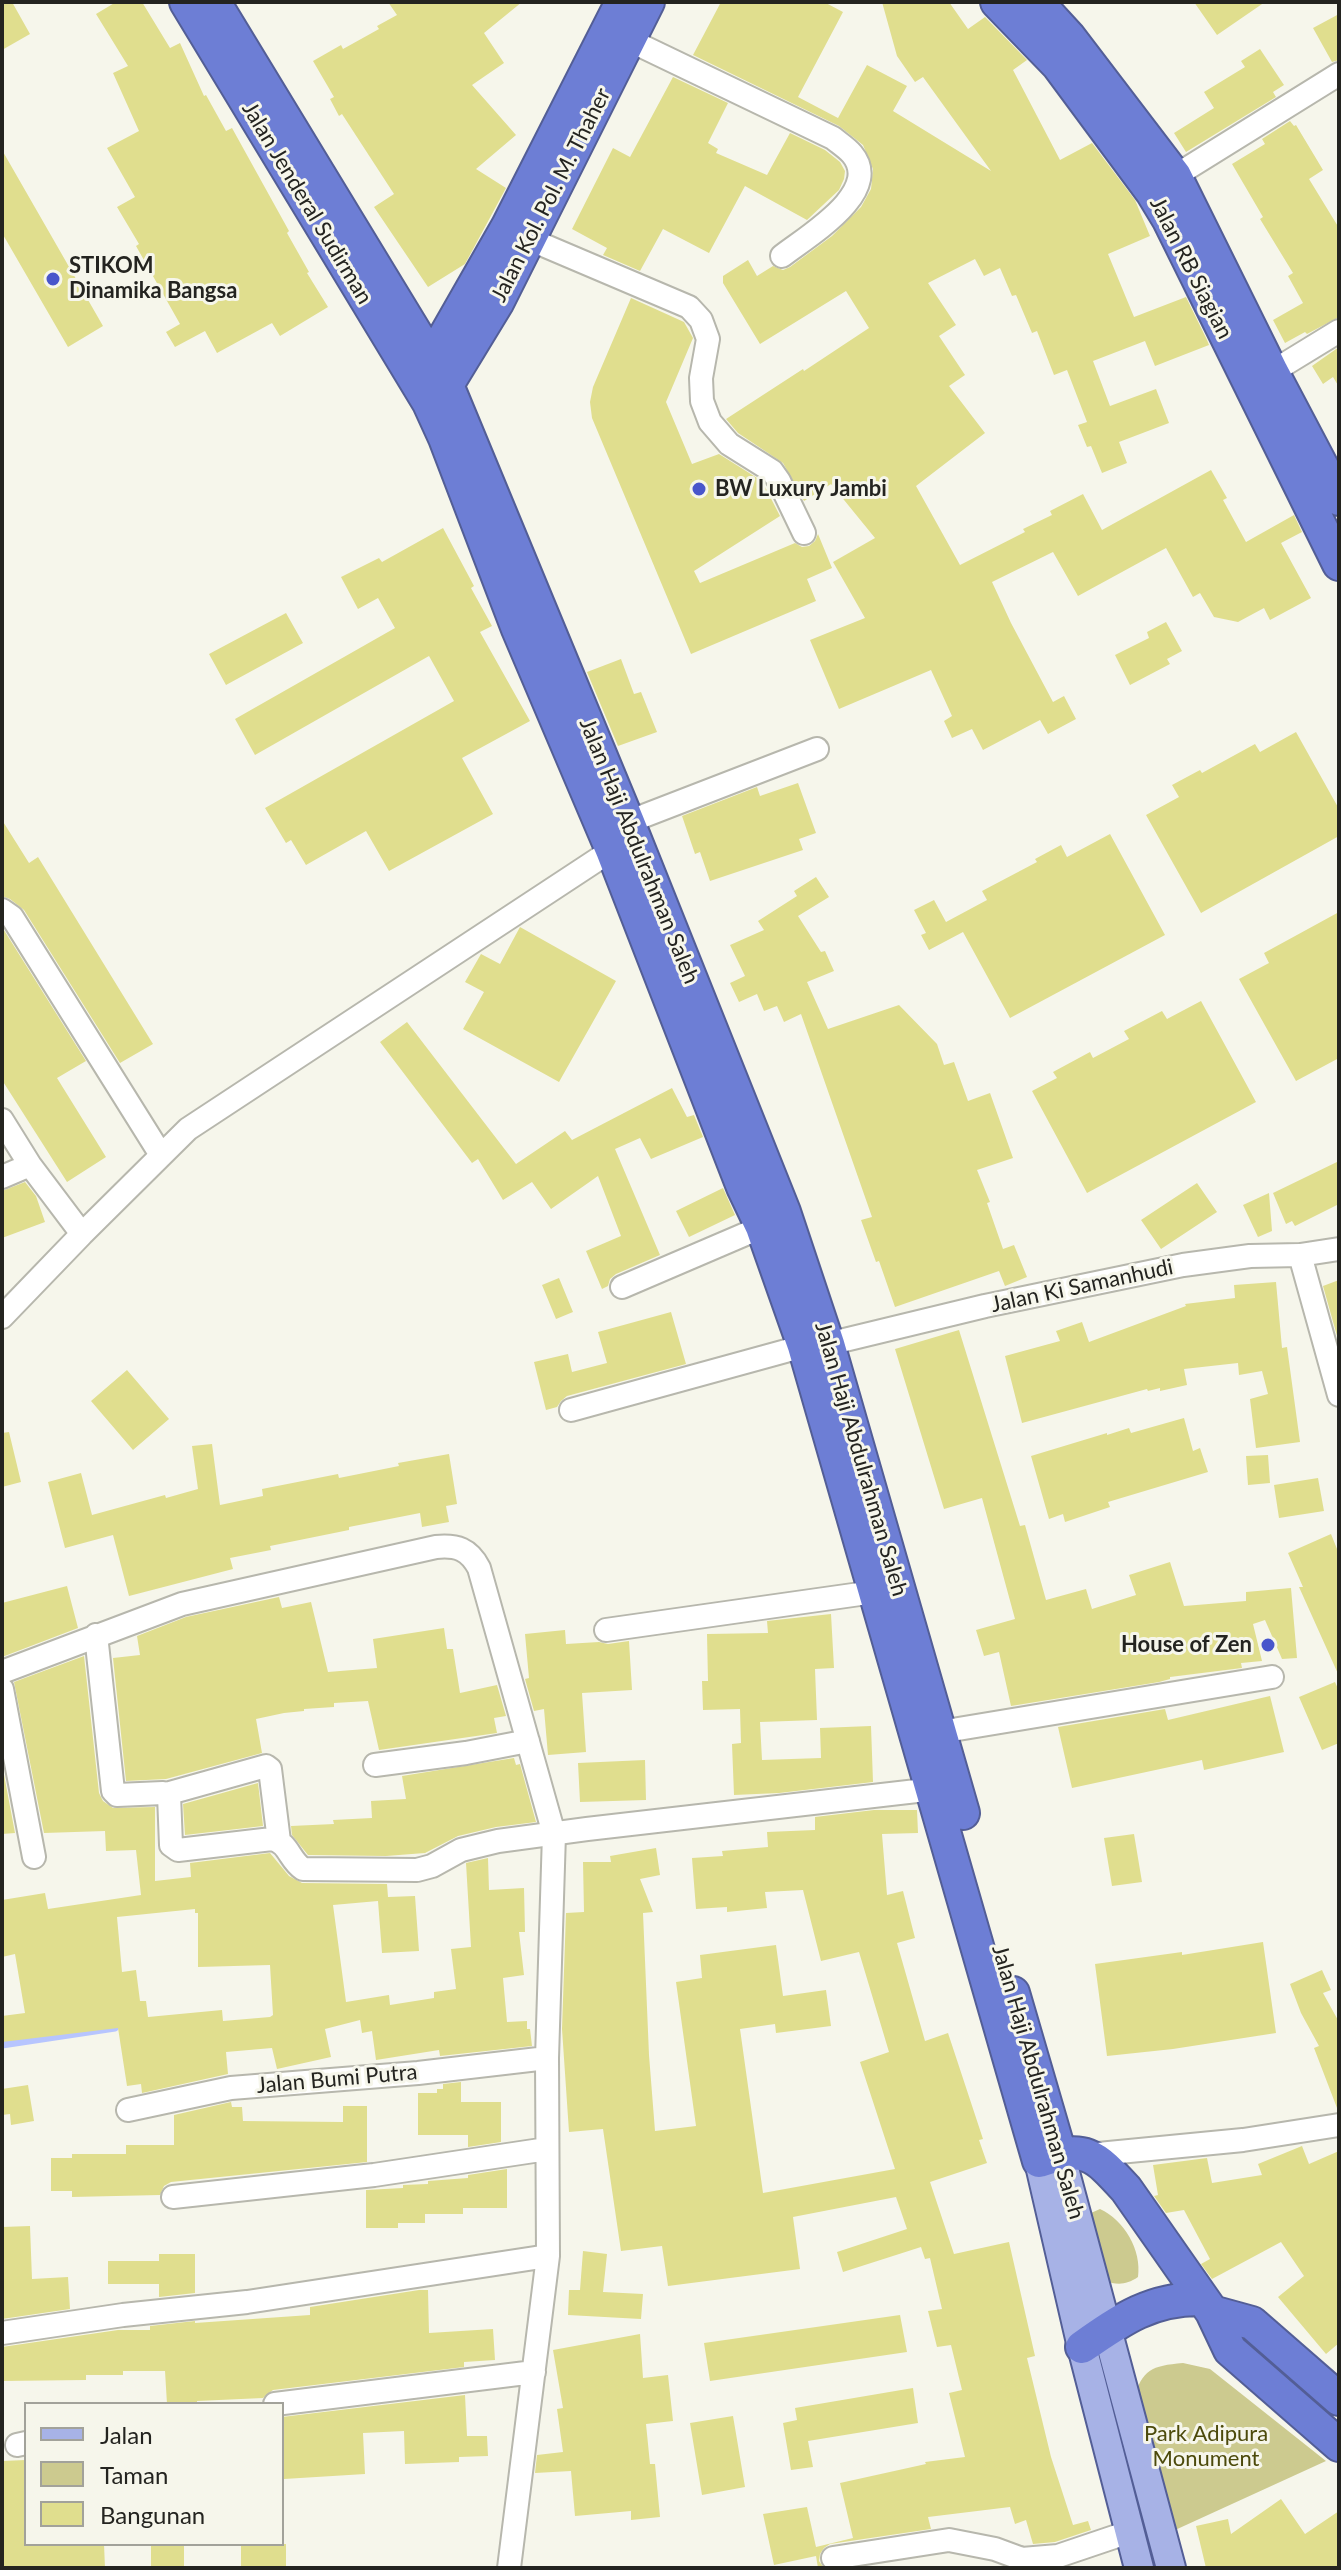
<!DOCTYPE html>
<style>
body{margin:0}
#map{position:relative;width:1341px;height:2570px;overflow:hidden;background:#f6f6eb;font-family:Lato,sans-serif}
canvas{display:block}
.frame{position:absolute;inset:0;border:4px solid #242420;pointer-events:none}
.legend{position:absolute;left:24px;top:2402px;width:260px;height:144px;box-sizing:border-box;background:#f6f6eb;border:2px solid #a2a29a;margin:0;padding:10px 14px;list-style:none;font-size:24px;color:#242420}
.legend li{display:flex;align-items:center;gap:16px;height:40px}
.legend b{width:40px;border:2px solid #a2a29a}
</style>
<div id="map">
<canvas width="1341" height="2570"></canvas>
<div class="frame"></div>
<ul class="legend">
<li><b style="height:10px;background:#a7b2e6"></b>Jalan</li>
<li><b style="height:22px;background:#ccca8f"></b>Taman</li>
<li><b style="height:22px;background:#e0de8e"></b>Bangunan</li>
</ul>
</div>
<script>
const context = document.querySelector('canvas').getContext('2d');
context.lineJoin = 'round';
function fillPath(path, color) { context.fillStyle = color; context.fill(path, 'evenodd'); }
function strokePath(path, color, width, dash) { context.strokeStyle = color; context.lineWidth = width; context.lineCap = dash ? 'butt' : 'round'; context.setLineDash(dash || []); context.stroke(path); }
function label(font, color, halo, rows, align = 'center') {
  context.font = font + ' Lato,sans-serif'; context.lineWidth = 6; context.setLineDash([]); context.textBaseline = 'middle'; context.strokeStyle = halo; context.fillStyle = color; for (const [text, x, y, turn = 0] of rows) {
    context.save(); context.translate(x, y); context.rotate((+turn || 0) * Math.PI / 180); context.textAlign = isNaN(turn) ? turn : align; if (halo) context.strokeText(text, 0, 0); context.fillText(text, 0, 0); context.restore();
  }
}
fillPath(new Path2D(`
 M1100,2209C1124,2220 1142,2250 1138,2277C1126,2285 1118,2285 1104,2281L1088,2223L1091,2213Z
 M1183,2363L1210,2369L1326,2461L1162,2536L1133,2400C1143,2369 1151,2366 1183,2363Z`), '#ccca8f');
strokePath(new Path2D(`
 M2,2045L115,2028`), '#b7c5fe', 7);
fillPath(new Path2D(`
 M2,2H12L30,34L2,50Z
 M116,2H142L170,48L180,43L204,96L206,95L226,131L232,128L289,231L287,233L309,272L307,273L328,307L280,336L272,323L217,353L205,331L175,347L166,332L180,324L136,246L139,244L117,207L135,197L107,148L139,131L113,73L128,66L96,14Z
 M388,2H522L484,33L504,63L472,85L516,135L476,169L506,188L465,264L428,287L374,207L394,194L342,114L339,116L330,99L334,97L313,61L341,45L343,49L379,29L377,26L397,15Z
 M721,2H824L843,12L798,97L838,118L867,65L907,86L893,111L991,171L923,77L915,82L897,56L882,2H949L968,29L985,17L1027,60L1013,70L1060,160L1092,143L1135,200L1150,236L1108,254L1134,317L1186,297L1207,340L1209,345L1155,366L1145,341L1093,361L1110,406L1156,389L1169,423L1119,442L1127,463L1102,473L1091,446L1087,447L1078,425L1087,422L1067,370L1054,375L1037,331L1032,333L1016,295L1012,296L1000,268L984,276L975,259L928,283L956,325L939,336L965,375L949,386L985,433L916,486L960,565L1025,532L1023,529L1052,515L1050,511L1083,494L1102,530L1211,470L1227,498L1223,500L1246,542L1294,515L1302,532L1281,543L1311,598L1270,620L1264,608L1238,622L1214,617L1200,593L1193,597L1166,548L1078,596L1053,552L992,582L1011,623L1053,702L1064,696L1076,719L1048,734L1040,720L983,750L972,729L952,738L944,721L952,716L931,670L839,709L810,640L865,618L833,562L875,538L831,484L804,501L783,463L738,433L726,419L803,369L804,371L869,328L846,291L760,344L723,283V276L748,260L757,276L773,266L783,270L790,267L832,236L861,207L871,189L873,169L863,145L839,126L693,55Z
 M1194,2H1265L1217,35Z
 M1339,14V60L1332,62L1313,28Z
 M1260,49L1284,85L1273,92L1276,97L1186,152L1174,133L1214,108L1204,92L1245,67L1241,61Z
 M673,77L728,103L708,143L718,149L716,153L767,175L790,133L825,150L840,162L845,171L844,179L839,190L807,220L745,186L709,253L663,229L640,271L603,255L607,248L572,229L613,148L630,157Z
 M1290,121L1294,126L1296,125L1323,170L1309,179L1339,228V317L1307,334L1305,332L1285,343L1273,320L1303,303L1288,276L1293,273L1260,219L1263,217L1232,164L1265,144L1262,139Z
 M2,150L103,326L68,347L2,233Z
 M631,298L684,322L693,338L666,402L692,464L719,454L762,481L780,516L694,571L700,583L795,543L802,547L809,546L815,541L818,534L832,568L807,579L816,601L691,654L592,418L590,402L593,387Z
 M1339,347V387L1333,377L1323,384L1312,366Z
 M443,528L474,586L471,588L492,626L480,632L530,721L462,758L493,814L389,871L366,831L306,865L291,840L286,843L265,808L454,701L429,656L255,755L235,719L395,628L378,598L358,609L341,577L379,558L382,562Z
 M286,613L303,643L226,685L209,654Z
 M1166,622L1182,651L1167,659L1170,664L1130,685L1115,655L1149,638L1147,632Z
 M621,659L634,694L641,692L657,732L618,746L587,672Z
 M1296,732L1339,809V836L1201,913L1146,815L1179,797L1172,785L1200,770L1202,773L1255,744L1260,752Z
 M798,783L816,833L799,839L803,850L710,881L700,852L695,854L682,816L757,787L760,796Z
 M2,820L29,863L38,857L153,1044L120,1063L24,910L10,899L2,896Z
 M1110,834L1165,935L1010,1018L963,932L929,950L921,935L926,933L914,910L934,900L946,922L987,900L982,891L1037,862L1035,859L1061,845L1067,857Z
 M816,877L829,897L798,916L821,952L825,951L834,971L807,982L828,1029L899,1005L937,1044L944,1065L954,1062L968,1101L990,1093L1013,1158L977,1170L990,1202L987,1203L1003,1249L1014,1245L1027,1277L1005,1286L999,1271L895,1307L879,1261L876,1262L861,1220L872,1217L801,1014L784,1022L777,1006L764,1011L757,994L739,1002L730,983L745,976L730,945L764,930L758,921L797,896L794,891Z
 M1339,912V1058L1296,1081L1239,979L1269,963L1264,953Z
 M2,927L86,1061L57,1078L106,1157L67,1182L2,1080Z
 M520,927L616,981L559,1082L463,1029L484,992L465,982L481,954L500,964Z
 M1201,1001L1256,1102L1087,1193L1032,1091L1057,1078L1053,1072L1090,1052L1093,1058L1129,1039L1124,1031L1162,1011L1167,1019Z
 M407,1022L516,1164L565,1131L572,1140L672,1088L687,1117L694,1115L703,1137L651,1159L640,1138L615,1149L660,1255L616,1274L610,1279L608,1286L602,1289L586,1251L621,1236L598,1176L551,1209L532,1182L503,1200L478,1159L472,1163L380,1042Z
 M1339,1161V1204L1295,1226L1292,1221L1286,1224L1273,1193Z
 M25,1182L36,1196L45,1222L2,1238V1191Z
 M1197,1183L1217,1212L1161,1249L1141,1220Z
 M723,1188L735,1215L689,1237L676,1211Z
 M1269,1193L1272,1231L1258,1237L1243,1205Z
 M559,1278L573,1312L556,1319L542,1285Z
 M1339,1280V1343L1323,1286Z
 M1276,1282L1282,1348L1287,1347L1300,1442L1256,1448L1250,1399L1268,1394L1262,1371L1239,1375L1238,1363L1184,1369L1187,1385L1160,1391V1388L1148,1391L1147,1389L1022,1423L1005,1356L1060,1341L1056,1331L1082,1322L1089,1342L1186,1306L1185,1304L1235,1298L1234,1285Z
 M671,1312L686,1364L567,1396L561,1401L557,1407L546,1410L534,1362L568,1354L572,1372L607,1363L598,1332Z
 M959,1330L1020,1526L1025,1525L1046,1600L1086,1589L1092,1609L1136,1595L1129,1575L1170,1562L1184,1606L1246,1601V1592L1291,1588L1297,1658L1282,1659L1265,1620L1253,1624L1262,1661L1241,1663L1242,1668L1170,1677V1679L1159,1682L1011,1706L999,1652L984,1656L976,1630L1015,1619L982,1498L944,1509L895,1349Z
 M127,1370L169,1419L133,1450L91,1401Z
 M1184,1418L1193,1451L1200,1448L1208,1472L1108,1502L1110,1507L1065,1522L1063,1514L1049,1519L1031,1456L1107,1433V1435L1129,1428L1131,1433Z
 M9,1432L21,1482L2,1487V1433Z
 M212,1444L220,1505L263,1496L262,1489L338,1474L339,1478L399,1466L398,1463L449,1454L457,1504L446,1506L449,1522L422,1527L420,1513L349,1527V1530L270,1546L271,1550L230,1558L233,1569L129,1596L113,1535L65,1548L48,1482L81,1473L92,1515L165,1495L166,1498L198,1489L192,1446Z
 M1268,1455L1270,1483L1248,1485L1246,1456Z
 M1318,1478L1324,1511L1279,1518L1274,1485Z
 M1331,1534L1339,1554V1676L1299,1587H1303L1288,1553Z
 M67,1586L78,1628L2,1657V1603Z
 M279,1597L282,1608L311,1602L328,1672L377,1668L373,1639L444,1628L447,1649H453L460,1693L497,1685L506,1716L494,1718L497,1733L379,1750L368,1701L334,1703V1707L304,1709V1711L284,1713L256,1719L262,1753L166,1779L126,1781L113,1658L140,1655L137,1636L186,1617Z
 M831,1614L834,1668L815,1669L817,1720L760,1722L762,1760L821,1758L820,1728L871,1726L873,1782L779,1793L734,1795L732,1744L741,1743L740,1709L703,1710L702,1681H708L707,1634L768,1633L767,1621Z
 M565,1630L566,1644L599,1642L608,1644L629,1641L632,1690L582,1693L586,1752L548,1755L544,1709L534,1711L525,1679L529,1678L525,1634Z
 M84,1656L99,1793L103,1801L113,1808L155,1807V1881L191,1877L190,1863L270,1853L289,1876L302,1883L387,1884L388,1897L415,1896L419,1951L382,1953L378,1901L333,1905L346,2002L389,1995L390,2005L434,1998V1992L456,1989L451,1949L471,1947L466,1863L488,1858L489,1890L524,1888L525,1932H519L524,1975L503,1978L507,2022L527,2021V2029H530L532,2046L440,2056L439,2050L376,2060L372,2031L362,2033L360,2020L325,2029L331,2057L277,2069L272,2048L226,2052L228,2074L142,2093L141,2084L127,2086L118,2028L2,2042V2016L25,2013L15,1954L2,1957V1900L45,1893L48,1909L141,1895L136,1850L106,1851L105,1831L44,1833L14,1682ZM195,1909V1913H198V1967L270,1965L273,2015L270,2017L223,2021L222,2010L148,2017L146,2001H140L136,1970L122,1972L117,1917Z
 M1335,1682L1339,1691V1743L1322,1750L1299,1697Z
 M1270,1696L1284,1752L1204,1770L1202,1760L1072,1788L1058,1727L1165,1709L1168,1720Z
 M514,1758L516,1765L520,1764L536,1822L496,1827L458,1836L425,1853L386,1856L308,1855L292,1835L291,1826L334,1824L333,1820L372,1818L371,1801L406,1799L402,1776Z
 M645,1760L646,1800L580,1802L578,1763Z
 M2,1764L15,1833L2,1834Z
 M258,1783L263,1826L185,1835L183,1804Z
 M874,1810H917L918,1833L882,1834L887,1895L903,1891L915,1938L897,1943L925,2041L948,2033L983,2139L979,2140L987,2163L930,2182L954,2254L1009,2242L1035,2356L1027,2358L1051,2457L1073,2525L1088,2521L1091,2530L1055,2542L1033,2544L1026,2520L1015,2524L1010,2507L928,2517L931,2529L830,2544L824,2548L820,2554L819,2561L824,2568H818L816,2556L774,2565L763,2514L807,2507L816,2547L853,2538L840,2483L926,2464L925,2462L965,2457L949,2393L962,2390L951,2345L937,2347L928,2311L942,2309L930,2258L925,2259L921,2247L843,2272L837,2252L907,2229L896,2197L793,2217L800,2269L668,2286L662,2246L621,2251L603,2129L569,2132L562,2029L566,1913L584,1912L583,1862H611L610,1856L656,1848L660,1875L640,1879L653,1912L643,1913L649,2055L655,2131L696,2126L676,1982L702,1978L700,1955L776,1945L783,1996L826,1990L831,2026L776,2033L775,2024L740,2029L763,2193L895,2169L860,2062L889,2052L859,1952L821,1961L803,1890L765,1892L767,1908L727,1912V1907L696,1909L692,1858L723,1856L722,1851L768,1847L767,1832L815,1830V1817Z
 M1134,1834L1142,1882L1112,1886L1104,1838Z
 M1263,1942L1276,2033L1173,2049L1107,2056L1095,1964L1182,1952V1955Z
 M1322,1970L1331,1990L1323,1993L1339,2022L1337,2108L1314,2048L1319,2046L1301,2013L1290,1984Z
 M461,2082V2102H501V2142L468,2147V2135H418V2093H437V2089H443V2084Z
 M28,2085L34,2121L11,2125L10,2114L2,2115V2089Z
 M231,2102L232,2107H242L243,2121L343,2122V2106H367V2162L171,2182L164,2186L160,2195L72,2197V2191H51V2158H72V2154H126V2145H174V2115Z
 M1302,2146L1309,2164L1339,2151V2343L1326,2354L1278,2297L1304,2276L1281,2242L1212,2279L1201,2264L1210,2259L1184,2210L1166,2213L1154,2196L1158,2195L1153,2165L1207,2158L1212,2183L1262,2175L1258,2164Z
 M507,2169V2208H463V2214H425V2223H398V2228H366V2190L403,2188V2185L428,2184V2181L468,2178V2175Z
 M30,2226L32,2279L68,2277L70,2309L2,2319V2227Z
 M583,2251L607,2254L603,2292L643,2294L641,2319L568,2315L569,2290H580Z
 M159,2254H195V2293L159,2297V2284H108V2261H159Z
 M419,2290H428L429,2333L493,2329L495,2360L464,2362V2367L273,2390L263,2398L197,2401V2404H167L165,2371H123V2375H86V2380L2,2381V2347L118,2330H150V2326L195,2321V2323L310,2315V2307Z
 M900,2315L907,2352L710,2381L704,2343Z
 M640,2334L643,2378L668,2375L673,2421L646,2424L650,2464H655L660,2517L631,2520V2511L575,2516L571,2471L535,2473L537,2455L563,2452L557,2409L563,2408L553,2350Z
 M913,2388L918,2423L808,2441L813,2467L791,2470L783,2423L797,2420L795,2408Z
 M465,2395L467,2436H487L488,2456L459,2457V2462L405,2464L404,2431L363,2433L365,2474L284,2479L282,2417Z
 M733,2416L745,2487L702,2495L690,2423Z
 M26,2460V2544H104L105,2568H84V2566L2,2568V2461Z
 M1281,2499L1305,2534L1339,2511V2568H1206L1196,2526L1228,2519L1231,2534Z
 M151,2544H184V2568H151Z
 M241,2544H286V2568H241Z`), '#e0de8e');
const minor = new Path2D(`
 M617,32L629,40L833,138C839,143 847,148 852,154C884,192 806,237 782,256
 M1175,176L1339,74
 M529,239L689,307L701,320L708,339L701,378L702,401L710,422L729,444L772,471L779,481L804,533
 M1272,372L1339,331
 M628,822L817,749
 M2,910L12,917L161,1155
 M2,1120L30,1165L82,1234
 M2,1177L30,1165
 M1300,1255L1339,1395
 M622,1287L762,1227
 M2,1317L82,1234L188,1129L612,850
 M828,1344L985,1306L1183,1265L1250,1256L1300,1255L1339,1249
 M571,1410L804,1346
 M606,1630L874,1592
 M96,1635L113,1791L117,1795L163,1793L169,1795L171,1845L178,1850L272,1839C289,1843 289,1860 303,1869L417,1870L432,1866L461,1850L498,1841L587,1829L934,1789
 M2,1672L182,1604L436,1547C457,1545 469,1549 479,1568L554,1834L547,2058L548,2256L509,2568
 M2,1689L34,1857
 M940,1732L1272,1677
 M375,1765L466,1753L528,1741
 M166,1794L266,1766L270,1769L279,1841
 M128,2110L231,2088L418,2073L547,2058
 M1088,2155L1243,2140L1339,2125
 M173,2197L374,2175L547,2149
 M2,2333L123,2315L247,2302L548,2256
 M275,2404L534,2372
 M17,2445L26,2443
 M833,2558L949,2540L995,2549L1022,2559L1058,2556L1129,2532`);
const major = new Path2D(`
 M1060,2154L1171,2568
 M1039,2161L1082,2347L1139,2568`);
const highway = new Path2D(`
 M186,2L429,403L445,438L518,629L612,850L743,1187L762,1227L804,1346L1039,2161C1086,2145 1094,2154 1126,2189L1212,2312L1230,2350L1339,2445
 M214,2L447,385L628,822L784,1212L828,1344L963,1813
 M997,2L1058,65L1152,192L1169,220L1339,564
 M1037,2L1069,37L1175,176L1272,372L1339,499
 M417,371L432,359L508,226L622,2
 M436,396L447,385L497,303L648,2
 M1013,1993L1060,2154
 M1212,2312L1252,2323L1339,2399
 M1082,2347C1122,2319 1152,2298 1202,2299`);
strokePath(minor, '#b7b7ad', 26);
strokePath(major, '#535e96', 32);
strokePath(highway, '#535e96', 36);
strokePath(minor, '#fff', 22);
strokePath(major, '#a7b2e6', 28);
strokePath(highway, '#6d7ed5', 32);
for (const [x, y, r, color] of [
 [53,279,8,"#4956cb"],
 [699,489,8,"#4956cb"],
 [1268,1645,8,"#4956cb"]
]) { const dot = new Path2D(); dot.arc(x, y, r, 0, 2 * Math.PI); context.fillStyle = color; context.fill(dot); strokePath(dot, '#f6f6eb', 3); }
label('22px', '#242420', '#f6f6eb', [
 ["Jalan Kol. Pol. M. Thaher",551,195,-63],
 ["Jalan Jenderal Sudirman",307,203,59],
 ["Jalan RB Siagian",1191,268,63],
 ["Jalan Haji Abdulrahman Saleh",639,851,68],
 ["Jalan Ki Samanhudi",1082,1286,-12],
 ["Jalan Haji Abdulrahman Saleh",861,1459,74],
 ["Jalan Bumi Putra",337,2079,-5],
 ["Jalan Haji Abdulrahman Saleh",1038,2082,74]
]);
label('bold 22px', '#242420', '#f6f6eb', [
 ["STIKOM",69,266],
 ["Dinamika Bangsa",69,291],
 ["BW Luxury Jambi",715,489],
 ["House of Zen",1252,1645,"right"]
], 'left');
label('22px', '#4c4a0b', '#f6f6eb', [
 ["Park Adipura",1206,2434],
 ["Monument",1206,2459]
]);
</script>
